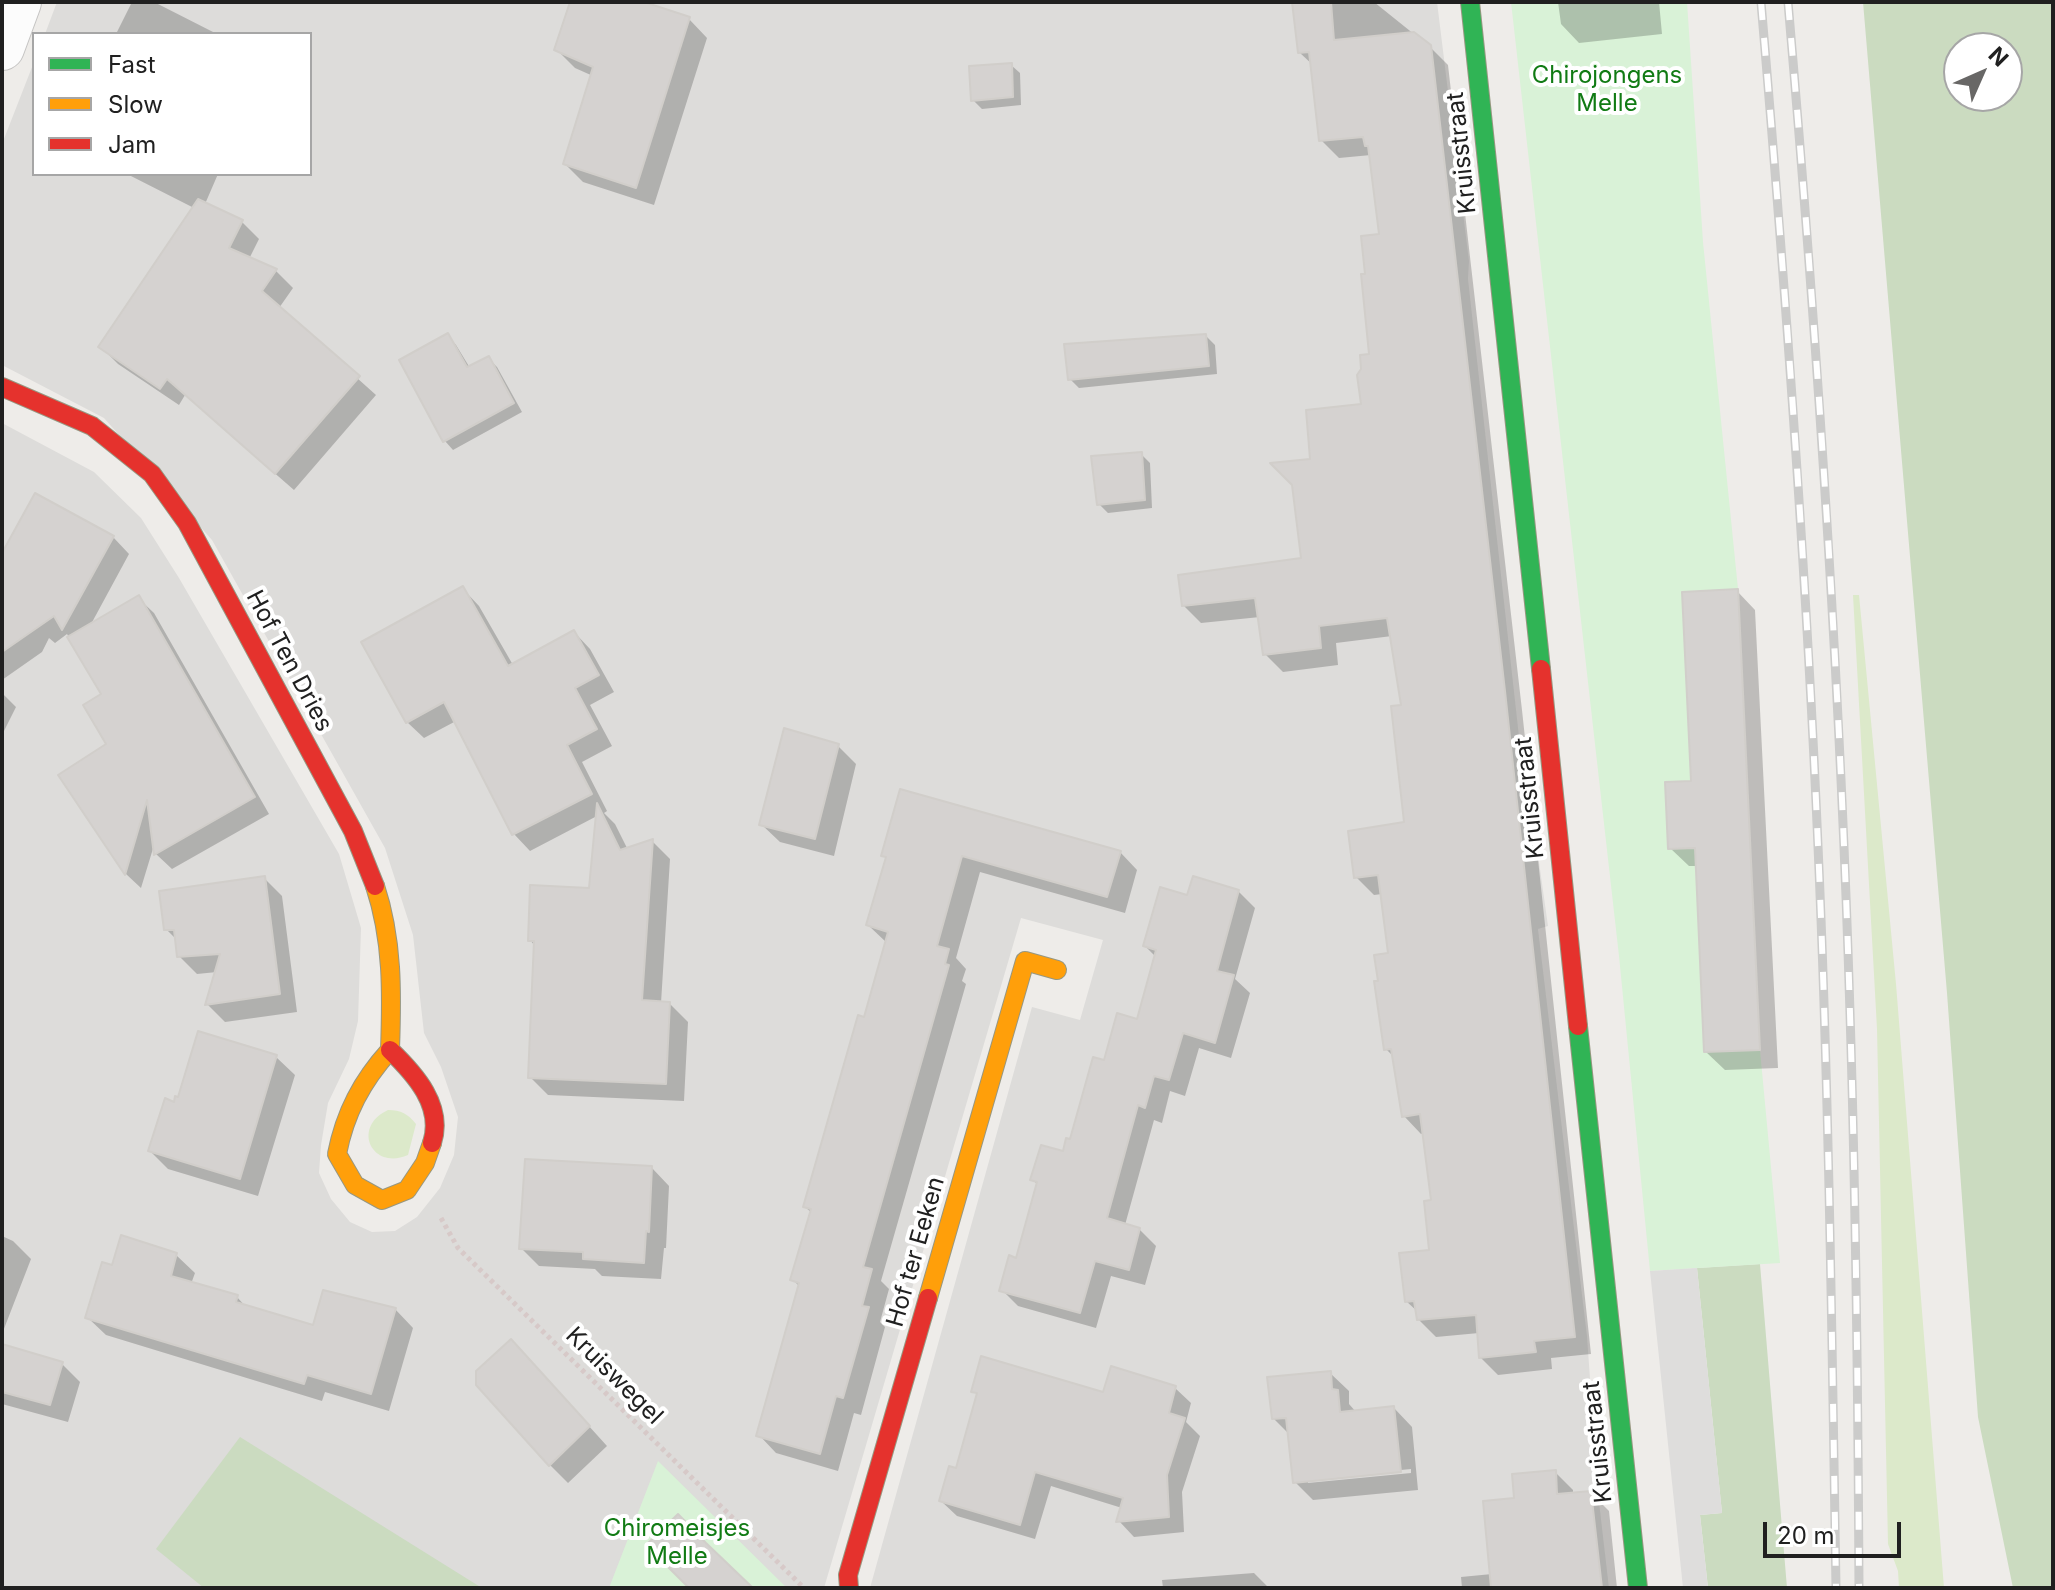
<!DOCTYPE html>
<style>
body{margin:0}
#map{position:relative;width:2055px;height:1590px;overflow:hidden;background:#eeece9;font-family:Inter,sans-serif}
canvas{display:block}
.frame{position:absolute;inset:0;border:4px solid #202020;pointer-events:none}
.legend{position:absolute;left:32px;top:32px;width:280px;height:144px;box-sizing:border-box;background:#fff;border:2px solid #a6a6a6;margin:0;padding:10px 14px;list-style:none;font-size:24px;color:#202020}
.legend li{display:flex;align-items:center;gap:16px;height:40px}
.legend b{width:40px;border:2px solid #a6a6a6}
.north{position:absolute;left:1943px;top:32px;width:80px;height:80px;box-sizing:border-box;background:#fff;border:2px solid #a6a6a6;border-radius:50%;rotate:45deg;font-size:22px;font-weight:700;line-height:32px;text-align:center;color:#202020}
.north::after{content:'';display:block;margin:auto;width:28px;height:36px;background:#686766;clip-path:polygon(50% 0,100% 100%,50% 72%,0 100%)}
.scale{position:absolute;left:1763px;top:1522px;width:138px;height:36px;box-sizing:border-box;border:4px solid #202020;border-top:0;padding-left:10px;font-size:24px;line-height:28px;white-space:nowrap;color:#202020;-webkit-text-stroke:6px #fff;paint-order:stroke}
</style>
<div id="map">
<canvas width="2055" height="1590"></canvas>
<div class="frame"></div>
<ul class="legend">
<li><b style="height:10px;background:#30b455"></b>Fast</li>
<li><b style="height:10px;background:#ff9f0a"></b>Slow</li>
<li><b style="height:10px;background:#e5322d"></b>Jam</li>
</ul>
<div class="north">N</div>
<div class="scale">20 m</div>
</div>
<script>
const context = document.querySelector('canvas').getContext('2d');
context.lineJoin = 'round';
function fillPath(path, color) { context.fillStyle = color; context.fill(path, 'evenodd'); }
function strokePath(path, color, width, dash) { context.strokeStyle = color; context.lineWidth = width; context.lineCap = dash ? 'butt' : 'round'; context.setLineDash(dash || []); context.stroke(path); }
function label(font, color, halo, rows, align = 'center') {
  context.font = font + ' Inter,sans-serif'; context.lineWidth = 8; context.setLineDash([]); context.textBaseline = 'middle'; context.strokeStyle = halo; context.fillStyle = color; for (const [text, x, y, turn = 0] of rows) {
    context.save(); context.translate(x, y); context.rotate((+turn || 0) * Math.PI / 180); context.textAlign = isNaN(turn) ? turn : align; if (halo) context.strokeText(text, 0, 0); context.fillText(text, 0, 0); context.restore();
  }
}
fillPath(new Path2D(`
 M57,2H1437L1469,261L1468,279L1527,808L1528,842L1536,841L1548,926L1538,929L1587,1336L1598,1493L1609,1588H870L1032,1007L1080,1020L1103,940L1021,918L824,1588H2V423L94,472L141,518L179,578L339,854L361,928L358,1021L349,1059L328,1103L321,1145L319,1173L331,1199L350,1222L372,1232L395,1231L417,1217L440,1188L454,1155L458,1117L441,1067L424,1033L413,935L385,848L212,540L104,418L2,365V144L34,62V174H310V34H45Z`), '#dddcda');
fillPath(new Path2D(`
 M1853,595H1859L1896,984L1944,1588H1899L1898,1571L1888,1544L1877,1029Z
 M388,1110C401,1110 408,1114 416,1124L408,1155C372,1171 351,1127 388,1110Z`), '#dce9ca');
fillPath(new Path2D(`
 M1863,2H2053V1588H2013L1978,1417L1947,993ZM1959,48H2007V96H1959Z
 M1760,1264L1787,1588H1708L1700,1515L1722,1513L1697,1268Z
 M240,1437L482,1588H204L156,1549Z`), '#cbdbc0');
fillPath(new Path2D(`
 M1511,2H1687L1703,242L1738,589L1760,1050L1780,1263L1650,1271L1619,956Z
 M658,1461L787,1588H609Z`), '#d9f2d7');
fillPath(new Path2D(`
 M1697,1268L1722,1513L1700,1515L1708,1588H1683L1650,1271Z`), '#dedddc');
fillPath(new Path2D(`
 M132,2H154L217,34H116Z
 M572,2H639L689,19L707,38L654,205L583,182L565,164L593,76L575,68L557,50Z
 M1294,2H1374L1430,47L1448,65L1522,710L1591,1354L1551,1358L1552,1369L1498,1375L1480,1357L1479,1333L1436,1337L1419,1320L1418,1312L1406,1301L1431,1252L1434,1202L1425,1133L1421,1134L1404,1116L1395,1058L1386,1049L1380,982L1390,955L1382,894L1374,895L1356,877L1406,824L1403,707L1392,636L1336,643L1338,665L1283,672L1265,654L1260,617L1201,623L1183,605L1303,559L1312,460L1363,406L1371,356L1367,276L1381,235L1371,155L1339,158L1321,140L1313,65L1300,53Z
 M1558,2H1659L1662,34L1579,43L1561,24Z
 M1011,65L1020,73L1021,105L982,109L973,100Z
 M127,174H218L205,204L242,222L259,239L249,259L276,271L293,288L279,308L376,395L294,490L185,395L179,405L118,364L101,347L194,208Z
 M448,336L456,345L470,368L488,358L497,367L522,412L453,450L445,441Z
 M1206,336L1215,345L1217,374L1079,388L1070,379Z
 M1141,454L1150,463L1152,508L1108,513L1099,504Z
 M113,537L129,554L90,626L138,598L154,613L269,814L172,869L156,854L155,842L141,888L126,874L60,775L108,744L104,695L67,634L55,643L49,638L42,652L2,680V584Z
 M463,589L479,606L513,665L574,632L590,649L614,692L590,705L612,746L582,762L607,811L604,813L615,824L628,850L652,841L670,859L661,1003L670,1004L688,1022L684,1101L548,1095L530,1077L535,946L530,940L591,890L597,816L530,851L514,834L456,721L424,738L407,722Z
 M1737,591L1755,610L1778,1068L1725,1070L1706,1052L1698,866H1689L1670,848L1693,783Z
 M2,693L16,707L2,735Z
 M838,746L856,764L834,856L780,842L761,824Z
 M1120,852L1137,870L1125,913L980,872L956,958L966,969L962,981L966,984L881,1281L889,1289L880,1322L885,1327L861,1415L854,1413L838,1471L776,1453L759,1435L800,1287L792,1279L812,1213L805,1207L866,1020L887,943L868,925L887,859L883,855Z
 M264,878L282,896L297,1012L225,1022L207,1004L217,972L197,974L179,956L177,940L166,929Z
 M1238,891L1255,908L1235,979L1250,993L1231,1058L1199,1048L1185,1096L1170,1091L1162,1123L1154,1120L1125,1225L1139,1229L1156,1246L1145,1285L1111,1276L1096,1328L1018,1306L1002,1290L1017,1260L1038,1185L1033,1180L1064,1154L1106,1062L1138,1021L1156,957L1145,946L1189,897Z
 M276,1057L295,1075L258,1196L168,1169L150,1151L175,1104Z
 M652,1168L669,1186L666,1248H664L661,1279L602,1276L595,1269L539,1266L521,1248Z
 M2,1236L13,1241L31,1259L2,1334Z
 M176,1255L195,1273L191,1284L237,1297L246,1307L314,1328L395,1309L413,1328L389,1411L325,1392L322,1401L106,1335L87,1317L113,1268Z
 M2,1343L7,1348L62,1364L80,1382L68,1422L2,1404Z
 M529,1360L607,1446L568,1483L550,1465Z
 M1330,1373L1349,1391V1404L1356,1412L1394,1408L1412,1427L1418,1490L1313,1500L1295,1482L1290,1435L1273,1418ZM1411,1469V1473L1308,1483V1479Z
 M1175,1388L1191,1403L1186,1422L1200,1436L1182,1492L1184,1532L1134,1537L1119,1521L1122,1508L1051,1486L1035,1539L957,1516L941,1501L958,1471L978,1396L974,1391L1104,1394Z
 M1555,1472L1573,1490V1494L1591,1493L1609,1511L1617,1588H1462L1461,1577L1492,1574L1516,1500Z
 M1254,1573L1269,1588H1163L1162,1580Z`), '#0003');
const building = new Path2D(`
 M570,2H644L690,17L636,188L563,164L593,67L554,50Z
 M1292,2H1331L1334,40L1414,32L1431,45L1505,691L1575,1337L1534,1341L1536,1352L1479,1358L1476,1315L1417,1320L1414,1301L1405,1302L1399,1253L1429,1250L1424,1201L1431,1200L1420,1114L1402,1117L1391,1049L1384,1050L1374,981H1378L1374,955L1388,953L1378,875L1354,878L1348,831L1404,822L1391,706L1401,705L1387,618L1319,626L1321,648L1263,655L1255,598L1182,606L1178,575L1301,558L1292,485L1270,463L1310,459L1306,410L1361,404L1357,375L1361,369L1360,355L1369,354L1361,274H1365L1361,236L1379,234L1368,146H1365L1363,137L1319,141L1309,52L1298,53Z
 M1012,63L1013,97L971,101L969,66Z
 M198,199L243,220L229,248L277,269L262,291L360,376L275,474L167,379L160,389L98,347Z
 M448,333L467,367L489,356L514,403L443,442L399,360Z
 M1206,334L1209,366L1068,380L1064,344Z
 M1142,452L1145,500L1097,505L1091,456Z
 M35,493L114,536L62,630L54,616L2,652V553Z
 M463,586L508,666L574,630L599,675L575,688L597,729L567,745L592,794L512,835L444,702L406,723L361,642Z
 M1738,589L1760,1050L1704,1052L1695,848L1668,849L1665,782L1691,781L1682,592Z
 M139,595L255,797L154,855L147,800L125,875L58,775L106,744L83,705L101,694L67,637Z
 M784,728L839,744L815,839L759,825Z
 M900,789L1121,851L1107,897L962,856L937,946L949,949L945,964L949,965L863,1267L872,1269L862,1306L869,1307L843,1398L836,1396L820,1454L756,1436L799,1283L790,1280L811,1209L803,1207L858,1015L864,1017L888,932L866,925L886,857L881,856Z
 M597,803L620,850L653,839L642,1000L670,1002L666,1084L528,1078L534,941H528L530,885L589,888Z
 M265,876L280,994L205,1005L220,954L177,957L174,930H164L159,891Z
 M1193,876L1239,890L1217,971L1234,975L1215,1043L1183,1033L1169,1080L1154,1076L1145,1108L1138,1105L1107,1218L1140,1228L1129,1270L1095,1261L1080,1313L999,1291L1009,1255L1016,1258L1037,1182L1030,1180L1041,1145L1063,1151L1066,1138L1070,1139L1093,1057L1104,1060L1117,1013L1137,1019L1156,950L1143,946L1160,887L1187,895Z
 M198,1031L277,1055L240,1179L148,1151L165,1098L174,1102L175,1096L178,1097Z
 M525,1159L652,1166L649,1232L646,1231L644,1263L583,1259V1252L519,1249Z
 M121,1235L177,1253L171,1276L238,1295L236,1302L313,1325L323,1290L396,1308L371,1394L307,1375L304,1384L85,1318L102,1262L112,1265Z
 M511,1339L590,1426L549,1466L476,1385V1371Z
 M2,1344L63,1362L50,1405L2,1392Z
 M981,1356L1103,1392L1111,1366L1176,1386L1169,1413L1185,1418L1167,1475L1169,1517L1116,1522L1123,1498L1035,1472L1020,1525L939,1501L949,1466L956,1468L977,1393L971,1392Z
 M1331,1371L1332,1389L1338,1390L1340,1412L1394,1406L1401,1472L1293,1483L1286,1418L1272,1419L1267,1377Z
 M1556,1470L1557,1494L1591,1491L1602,1588H1491L1483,1501L1514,1498L1512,1474Z
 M678,1514L706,1543L753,1588H689L646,1545Z`);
fillPath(building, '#d5d2d0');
strokePath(building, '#d1ceca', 2);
const street = new Path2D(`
 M2,48L19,2`);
const fast = new Path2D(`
 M1470,2L1541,669
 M1578,1026L1638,1588`);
const slow = new Path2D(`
 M375,886C393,940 392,994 390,1050C362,1081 345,1113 337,1154L355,1185L382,1200L407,1190L425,1163L432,1143
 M928,1298L1025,961L1057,970`);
const jam = new Path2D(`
 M2,387L92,426L152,474L187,523L353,831L375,886
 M1541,669L1578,1026
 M390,1050C415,1074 444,1106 432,1143
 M849,1588L848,1575L928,1298`);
strokePath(street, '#c5c4c3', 46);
strokePath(fast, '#979781', 20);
strokePath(slow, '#979781', 20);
strokePath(jam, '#979781', 20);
strokePath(new Path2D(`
 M441,1218L458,1248L803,1587`), '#d7c9c8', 5, [4, 4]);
strokePath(street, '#fcfcfc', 44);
strokePath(fast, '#30b455', 18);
strokePath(slow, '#ff9f0a', 18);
strokePath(jam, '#e5322d', 18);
const rail = new Path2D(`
 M1761,2C1785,283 1806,564 1818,846C1829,1093 1832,1341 1836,1588
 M1788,2C1817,339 1840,676 1850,1013C1856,1205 1858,1396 1859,1588`);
strokePath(rail, '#cbcbca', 9);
strokePath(rail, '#fff', 6, [18]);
label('24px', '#117b14', '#fff', [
 ["Chirojongens",1607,76],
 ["Melle",1607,104],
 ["Chiromeisjes",677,1529],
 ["Melle",677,1557]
]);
label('24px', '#202020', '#fff', [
 ["Kruisstraat",1462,153,-96],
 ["Hof Ten Dries",289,661,62],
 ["Kruisstraat",1530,798,-96],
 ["Hof ter Eeken",916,1252,-74],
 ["Kruiswegel",614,1376,45],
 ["Kruisstraat",1598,1442,-96]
]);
</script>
